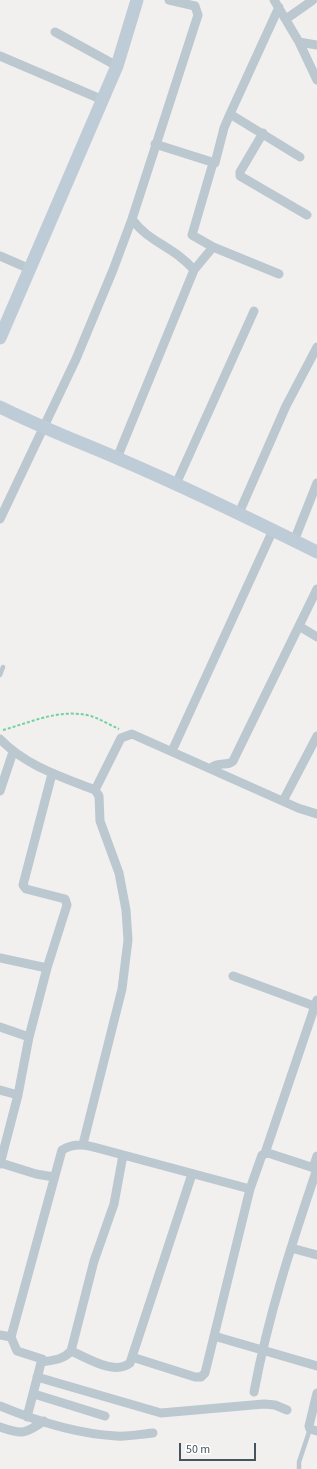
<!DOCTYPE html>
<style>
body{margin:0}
#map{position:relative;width:317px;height:1469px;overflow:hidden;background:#f2efef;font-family:"Source Sans 3",sans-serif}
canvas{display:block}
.scale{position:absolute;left:179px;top:1443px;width:77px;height:18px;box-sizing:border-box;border:2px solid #45545e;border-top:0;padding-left:5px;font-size:12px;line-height:14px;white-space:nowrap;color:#45545e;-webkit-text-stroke:3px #fff;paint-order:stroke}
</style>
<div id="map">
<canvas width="317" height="1469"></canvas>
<div class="scale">50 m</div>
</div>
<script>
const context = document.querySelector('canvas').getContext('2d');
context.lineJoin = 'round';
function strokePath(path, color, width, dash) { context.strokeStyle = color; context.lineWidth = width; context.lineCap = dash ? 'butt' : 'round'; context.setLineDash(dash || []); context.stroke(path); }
strokePath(new Path2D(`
 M3,730C32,722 60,708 91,716C100,719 110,725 119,729`), '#70d39a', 2, [3, 2]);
strokePath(new Path2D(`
 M0,675L3,667
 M299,1469V1462L310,1429`), '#bbc8cf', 4.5);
strokePath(new Path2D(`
 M274,0L299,42L317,80
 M279,7L230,114L300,157
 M286,19L313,0
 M55,32L117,66
 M299,42L317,45
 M0,56L103,100
 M263,133L240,172V176L307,215
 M155,144L215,163L224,128L230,114
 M213,163L192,235L213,247L279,274
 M132,219C148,242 175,247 194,270
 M0,256L30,269
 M117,458L194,270L213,247
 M176,484L254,311
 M239,513L286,406L317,347
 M0,519L76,359L113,270L132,219L198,15L195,6L169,0
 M294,541L317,483
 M299,626L317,637
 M0,739C26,766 62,777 95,790L99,796L100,821L119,873L126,910L128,940L122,989L83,1144
 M172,751L273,530
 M211,768C220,761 227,767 233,761L317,589
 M95,790L121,738L132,734L298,808L317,814
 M0,791L13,752
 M283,801L317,736
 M0,958L47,968
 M233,976L317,1007
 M0,1027L29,1037
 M0,1090L18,1095
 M265,1153L317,1000
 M1,1163L36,1174L54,1177
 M0,1164L18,1095L29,1037L47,968L67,905L65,899L26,889L23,885L52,774
 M313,1168L317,1156
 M291,1248L317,1255
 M0,1335L11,1337L17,1351L42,1359L27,1417
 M214,1336L317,1366
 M11,1337L62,1150C75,1142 87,1145 101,1149L250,1189
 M71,1351C86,1357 114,1376 130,1363L192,1174
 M132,1357L195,1377H201L205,1373L250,1189L262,1155L268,1153L317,1169
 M42,1362C53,1360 63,1360 71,1351L94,1261L114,1204L123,1155
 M37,1377L161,1413L264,1404L275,1405L287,1410
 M254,1392C268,1316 292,1243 317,1169
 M317,1393L309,1426L310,1429L317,1431
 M34,1394L105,1416
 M0,1406C36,1421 77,1434 116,1436C128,1437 141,1434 153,1433
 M0,1427C22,1435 25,1434 44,1421`), '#bbc8cf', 9);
strokePath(new Path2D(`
 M0,338L117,66L137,0
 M0,407C38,426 77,441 117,458C185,487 251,519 317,552`), '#beccd7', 13);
</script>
